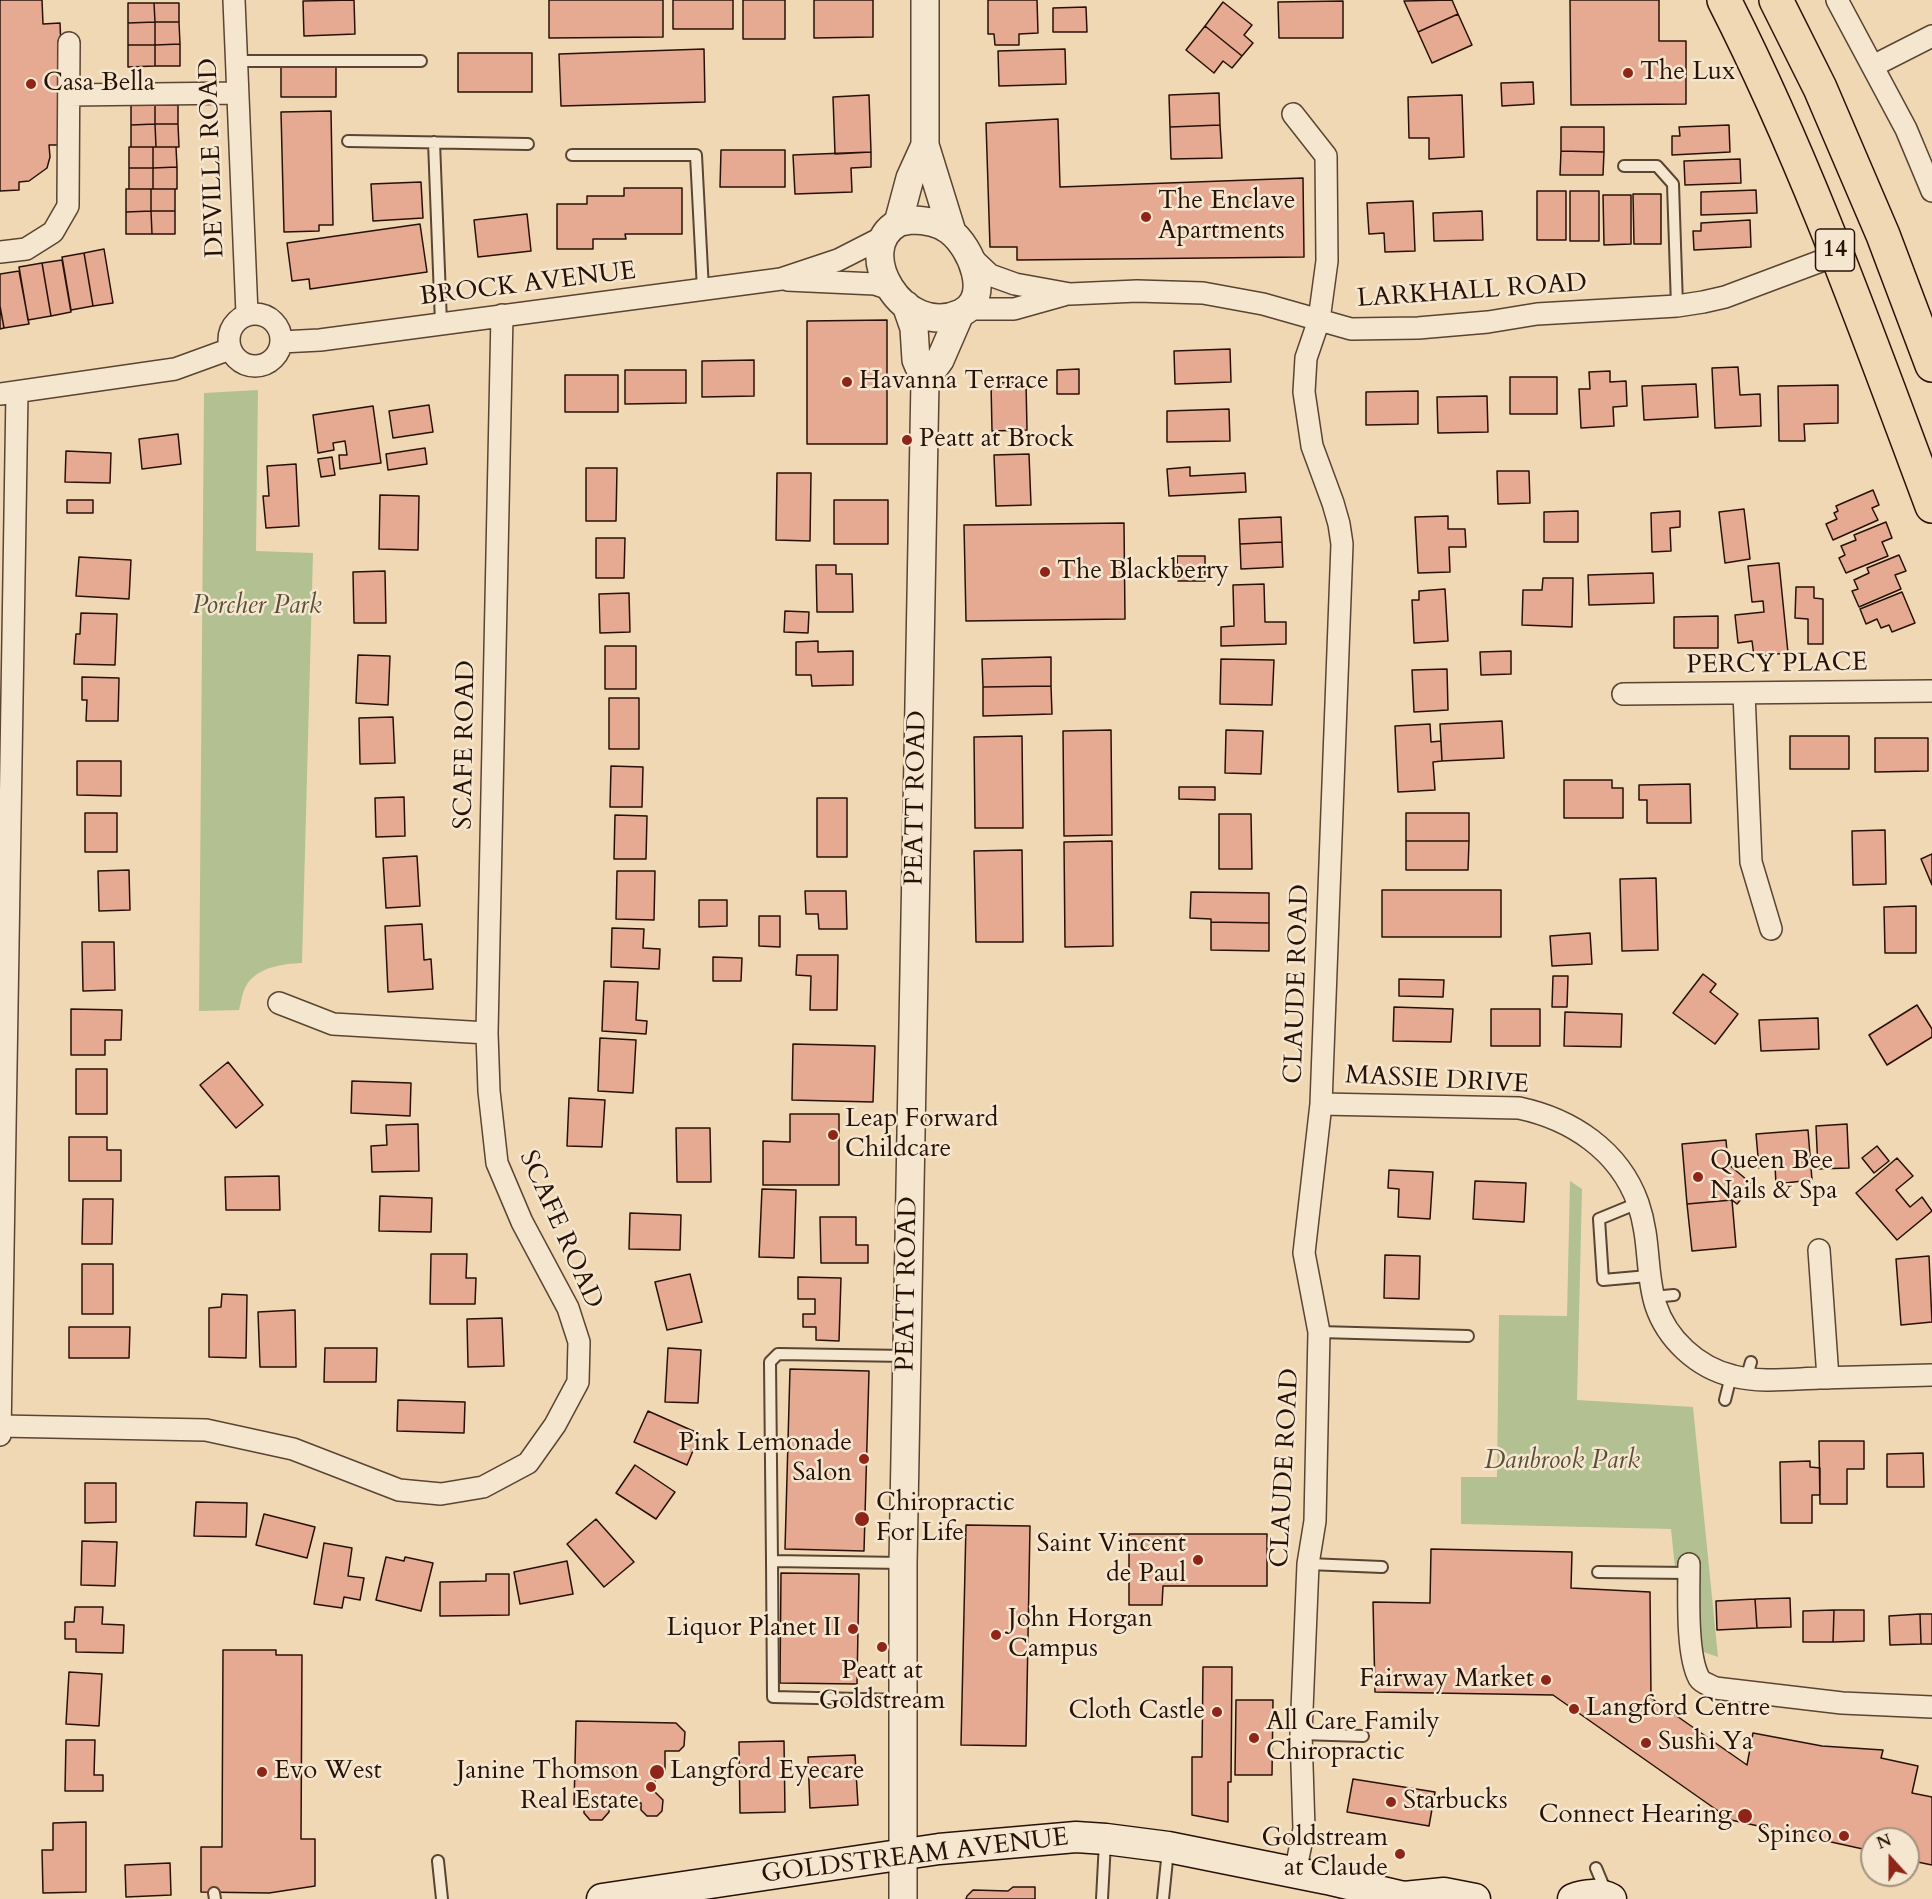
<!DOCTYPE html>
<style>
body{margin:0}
#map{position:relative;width:1932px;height:1899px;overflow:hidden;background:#f0d8b5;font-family:Cardo,serif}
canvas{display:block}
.north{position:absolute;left:1860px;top:1827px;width:60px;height:60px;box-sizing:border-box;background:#f5e6cf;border:2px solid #a3917f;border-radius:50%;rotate:339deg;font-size:16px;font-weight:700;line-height:24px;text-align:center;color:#281207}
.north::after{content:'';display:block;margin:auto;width:21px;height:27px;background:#8f2418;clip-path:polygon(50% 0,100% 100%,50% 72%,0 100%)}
</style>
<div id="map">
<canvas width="1932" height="1899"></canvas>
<div class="north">N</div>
</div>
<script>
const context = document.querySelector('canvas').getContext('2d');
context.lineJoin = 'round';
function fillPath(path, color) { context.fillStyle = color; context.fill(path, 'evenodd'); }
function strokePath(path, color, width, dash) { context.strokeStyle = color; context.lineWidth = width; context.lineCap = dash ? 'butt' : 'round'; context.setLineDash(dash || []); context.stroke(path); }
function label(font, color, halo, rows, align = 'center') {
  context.font = font + ' Cardo,serif'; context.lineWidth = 5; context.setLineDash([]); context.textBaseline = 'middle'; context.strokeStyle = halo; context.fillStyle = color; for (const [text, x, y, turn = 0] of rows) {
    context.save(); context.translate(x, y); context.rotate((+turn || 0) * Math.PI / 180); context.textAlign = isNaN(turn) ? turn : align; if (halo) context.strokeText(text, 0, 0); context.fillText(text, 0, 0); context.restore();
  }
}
fillPath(new Path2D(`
 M258,390L256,551L313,553L302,963C282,964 257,967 246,986C242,993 241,1003 239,1010L199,1011L204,393Z
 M1570,1181L1582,1189L1577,1400L1693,1407L1718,1657L1683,1645L1671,1529L1461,1524V1477H1497L1499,1315L1567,1316Z`), '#b3c092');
const building = new Path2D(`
 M0,0H42L43,24L60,23L65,145H49L50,157L47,168L29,181L19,182V190L0,191Z
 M354,0L355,34L304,36L303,1Z
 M549,0H663V37L549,38Z
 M673,0H733V29H673Z
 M743,0H785V39H743Z
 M814,0H873V37L814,38Z
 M988,0H1037L1038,33L1019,34V45H995L994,34H988Z
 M1452,0L1458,14L1418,32L1404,1Z
 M1570,0H1659V41H1686V104L1571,105Z
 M1343,1V38H1279L1278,2Z
 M1223,2L1252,25L1244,35L1253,43L1242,56L1205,26Z
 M128,3H154L155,22L128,23Z
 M154,3H179V22H155Z
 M1086,7L1087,32H1053V8Z
 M1458,14L1472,45L1432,63L1418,32Z
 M155,22V45H128V23Z
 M155,22H179L180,44L155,45Z
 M1205,26L1242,56L1232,68L1223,61L1214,73L1186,50Z
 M180,44V66H155V45Z
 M128,45H155V66L128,67Z
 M704,49L705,102L561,106L559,54Z
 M1065,49L1066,84L999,86L998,51Z
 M458,53H532V92H458Z
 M281,65H336V97H281Z
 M1533,82L1534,104L1502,106L1501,83Z
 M1219,93L1220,125L1170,127L1169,95Z
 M869,95L871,152L835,154L833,97Z
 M1462,95L1464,157L1429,159V138H1409L1408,97Z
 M131,105H155V124L131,125Z
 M155,105H178V124H155Z
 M331,111L333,225H319V231L284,232L281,112Z
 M1058,119L1060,187L1303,178L1304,257L1017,260V247H990L986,123Z
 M155,124L156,147H131V125Z
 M155,124H178L179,147H156Z
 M1220,125L1222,158L1171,159L1170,127Z
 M1729,125L1730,152L1672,155V136H1680L1679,127Z
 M1561,127H1604V152L1561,151Z
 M129,147H153V168H129Z
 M153,147H176L177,167L153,168Z
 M721,150H785V187H720Z
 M1561,151L1604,152L1603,175H1560Z
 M871,152V167L851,168L852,192L795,194L793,155Z
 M1740,159L1741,183L1685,185L1684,161Z
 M177,167V189H153V168Z
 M129,168H153V189H129Z
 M421,182L423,218L373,221L371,184Z
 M624,188H682V234H625L626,239H593V249H557V204H587V196H624Z
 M126,189H151V211L126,212Z
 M151,189H175V211H151Z
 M1756,190L1757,213L1701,215V192Z
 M1537,191H1566V240H1537Z
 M1570,191H1599V241H1570Z
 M1633,194H1661V244H1634Z
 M1603,195H1631V244L1604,245Z
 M1413,201L1415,251L1385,252L1384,233L1369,234L1367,203Z
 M151,211L152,234H126V212Z
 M151,211H175V234H152Z
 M1482,211L1483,240L1434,241L1433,213Z
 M527,214L531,251L478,257L474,220Z
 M1750,220L1751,247L1694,250L1693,231H1701V223Z
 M420,224L427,272L310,289L309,279L292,281L287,243Z
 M104,249L113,303L93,306L84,253Z
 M84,253L93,306L71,310L62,257Z
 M62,260L71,312L51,316L42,263Z
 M42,263L51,316L28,320L19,267Z
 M19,271L29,324L4,328L0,306V274Z
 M0,306L4,328L0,329Z
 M887,320V444H807V321Z
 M1230,349L1231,382L1175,384L1174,351Z
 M754,360V396L702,397V361Z
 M1738,367L1740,395L1760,394L1761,426L1715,428L1712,368Z
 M1079,369V394H1057V370Z
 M625,370H686V403L625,404Z
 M1610,371V382L1626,381L1627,406L1613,407L1614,426L1581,428L1579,389H1590L1589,372Z
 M565,375H618V412H565Z
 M1510,377H1557V414H1510Z
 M1026,382L1027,430L992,431L991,383Z
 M1696,384L1698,417L1644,420L1642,386Z
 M1838,385V423L1804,424L1805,441H1779L1778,386Z
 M1418,391V424L1366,425V392Z
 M1487,396L1488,432L1438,433L1437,397Z
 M429,405L433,432L393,438L389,411Z
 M373,406L381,463L340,469L339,455H347L345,441L333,443L334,450L318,453L313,415Z
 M1229,409L1230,441L1167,442V411Z
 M178,434L181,464L142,469L139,439Z
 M425,448L427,464L388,470L386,454Z
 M66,451L111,453L110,483L65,482Z
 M1029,454L1031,505L996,506L994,455Z
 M332,457L335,475L321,477L318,459Z
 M296,464L299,526L266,528L263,496H269L267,466Z
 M1190,467V476L1245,473L1246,492L1169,496L1167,469Z
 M586,468H617L616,521H586Z
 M1497,471H1529L1530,503L1498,504Z
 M777,473H811L810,541L776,540Z
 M1873,490L1879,505L1872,508L1878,520L1833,540L1826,524L1837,519L1834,513L1838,511L1836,506Z
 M380,495L419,496L418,550L379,549Z
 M67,500H93V513H67Z
 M834,500H888V544H834Z
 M1744,509L1750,559L1725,563L1719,512Z
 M1578,511V542H1544V512Z
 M1680,511V527L1670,528L1671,551L1652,552L1651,513Z
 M1448,516V529H1465L1466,547H1449L1450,572L1418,573L1415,517Z
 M1281,517L1282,542L1240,544L1239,519Z
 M1886,522L1892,538L1882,542L1888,556L1846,573L1839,558L1845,555L1841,546L1856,540L1854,535Z
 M1124,523L1125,619L966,621L964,525Z
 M596,538H625L624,578H596Z
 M1282,542L1283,567L1241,569L1240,544Z
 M1899,555L1906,571L1895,575L1901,589L1859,607L1852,591L1858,589L1854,580L1869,573L1867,568Z
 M1177,556H1205V581H1178Z
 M79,557L131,560L129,599L76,596Z
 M1779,563L1788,653L1754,656L1752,641L1738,643L1735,615L1764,612L1763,601L1752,602L1748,566Z
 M816,565H836V574H852L853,612H817Z
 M385,571L386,623H354L353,572Z
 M1653,573L1654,603L1589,605L1588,575Z
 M1543,578H1573L1572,627L1522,625L1523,590H1542Z
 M1264,584L1265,622H1286V644L1221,646V627L1234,626L1233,585Z
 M1796,587H1814V598L1823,599V644H1808V619L1795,618Z
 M1445,589L1448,641L1414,643L1412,600H1419V591Z
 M1902,592L1915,623L1892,632L1889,625L1881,628L1877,619L1866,624L1860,609Z
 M629,593L630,632L600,633L599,594Z
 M785,611L809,612L808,633L784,632Z
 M81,613L117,614L115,665L74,664L76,634H80Z
 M1718,616V648H1674V617Z
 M818,641V652L853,651V685L812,686L811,675H796V642Z
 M605,646H636V689H605Z
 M1511,651V674L1481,675L1480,652Z
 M358,655L390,656L388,705L356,703Z
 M1051,657V686L983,687L982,659Z
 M1221,659L1274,660L1272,705L1220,704Z
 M1447,669L1448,710L1414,712L1412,670Z
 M82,677L119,678L118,721H86L87,700H82Z
 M1051,686L1052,714L983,716V687Z
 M609,698H639V749H609Z
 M393,717L395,763L360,764L359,718Z
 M1502,721L1504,758L1442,761L1440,724Z
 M1430,724L1431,742L1441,741L1442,761L1433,762L1435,790L1398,792L1395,726Z
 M1111,730L1112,835L1064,836L1063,731Z
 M1226,730L1263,731L1261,774L1225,773Z
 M1022,736L1023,828H975L974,737Z
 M1790,736H1849V769H1790Z
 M1875,738H1928V771L1875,772Z
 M77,761H121V796L77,795Z
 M611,766L643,767L642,807H610Z
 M1564,780H1612V788H1623V818H1564Z
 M1690,784L1691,823H1647V800H1639V785Z
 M1179,787H1215V800L1179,799Z
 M404,797L405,836L376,837L375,798Z
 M817,798H847V857H817Z
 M85,813H117V852H85Z
 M1406,813H1469V841H1406Z
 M1219,814H1251L1252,869H1219Z
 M615,815L647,816L646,859H614Z
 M1885,830L1886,884L1853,885L1852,831Z
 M1112,841L1113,946L1065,947L1064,842Z
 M1406,841H1469L1468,870H1406Z
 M1022,850L1023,942H976L974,851Z
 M1932,854V885L1921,859Z
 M417,856L420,906L386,908L383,858Z
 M129,870L130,910L99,911L98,871Z
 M617,871H655L654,920L616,919Z
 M1656,878L1658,950L1622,951L1620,879Z
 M1382,890H1501V937H1382Z
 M805,891H846L847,929H819L818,914H806Z
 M1191,892L1269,893V923L1211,922V919L1190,918Z
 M699,900H727V926L699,927Z
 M1916,906V953H1885L1884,907Z
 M759,916H780V947L759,946Z
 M1211,922L1269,923V951L1211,950Z
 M422,924L424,960L431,959L433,989L388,992L385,926Z
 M612,928L644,929L643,948L660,949L659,969L611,967Z
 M1590,933L1592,964L1552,966L1550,936Z
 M82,942H114L115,990L83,991Z
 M797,955H838L837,1010H810L811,976L796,975Z
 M713,957L742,958L741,981H713Z
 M1703,974L1716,984L1710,992L1738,1014L1715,1044L1673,1013Z
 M1553,976H1568L1567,1007H1552Z
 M1399,979L1444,980L1443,997L1399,996Z
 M604,981L638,982L636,1020L647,1021L646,1034L602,1031Z
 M1917,1005L1932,1029V1037L1887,1065L1869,1035Z
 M1394,1007L1453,1009L1451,1042L1393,1041Z
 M71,1009L122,1010L121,1040H105V1055H71Z
 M1491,1009H1540V1046H1491Z
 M1565,1012L1622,1014L1621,1047L1564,1046Z
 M1818,1018L1819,1049L1761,1051L1759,1020Z
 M600,1038L636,1040L633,1093L598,1091Z
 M793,1044L875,1046L873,1102L792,1100Z
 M228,1062L263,1105L236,1128L200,1085Z
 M76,1069H107V1114H76Z
 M352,1081L411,1083L410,1116L351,1113Z
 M569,1098L605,1100L602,1147L567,1146Z
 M790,1114H839V1185H763V1141L790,1142Z
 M418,1124L419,1171L372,1172L371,1146L387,1145L386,1125Z
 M1847,1124L1849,1168L1818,1169L1816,1126Z
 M676,1128H710L711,1182H677Z
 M1808,1130L1812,1180L1776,1184L1775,1166L1759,1168L1756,1134Z
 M69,1137H107V1150H121V1181H69Z
 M1726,1140L1728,1164L1753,1185L1737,1204L1732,1200L1687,1204L1682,1144Z
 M1877,1146L1889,1161L1874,1173L1862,1158Z
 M1897,1158L1913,1176L1896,1190L1910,1207L1922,1197L1932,1211L1897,1240L1856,1193Z
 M1389,1170L1433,1172L1430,1219L1398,1217L1399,1189L1388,1188Z
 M279,1176L280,1210H226L225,1177Z
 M1475,1181L1526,1183L1524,1222L1473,1219Z
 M762,1189L796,1190L794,1258L759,1257Z
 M380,1196L432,1198L431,1232L379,1231Z
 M83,1199H113L112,1244H82Z
 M1732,1200L1736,1247L1692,1251L1687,1204Z
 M630,1213L681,1215L680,1250L629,1249Z
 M820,1217H856V1245H868V1263H821Z
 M431,1254H467L466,1278H476L475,1304H430Z
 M1385,1255L1420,1256L1419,1299L1384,1298Z
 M1929,1256L1932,1322L1901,1325L1896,1259Z
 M82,1264H113V1314H82Z
 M690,1274L702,1322L667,1330L655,1282Z
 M798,1277L841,1278L839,1341L816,1340V1327H803V1314H815V1299H798Z
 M222,1294L247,1295L246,1358L209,1357V1308L221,1307Z
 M295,1310L296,1367H260L258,1312Z
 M502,1318L504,1366L468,1367L467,1319Z
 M69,1327H130L129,1358H69Z
 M325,1348H377L376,1382H324Z
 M668,1348L701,1350L698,1403L665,1402Z
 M790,1369L869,1371L864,1551L785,1549Z
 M398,1400L465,1402L464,1433L397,1431Z
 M648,1411L700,1434L687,1465L634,1442Z
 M1819,1441H1864V1469H1847V1504H1820Z
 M1923,1453L1924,1487H1887V1454Z
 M1810,1461V1467L1820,1468V1495H1812V1523H1781L1780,1462Z
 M635,1465L675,1492L656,1519L616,1493Z
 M85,1483H116V1522L85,1523Z
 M196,1502L247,1503L246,1537L194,1536Z
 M264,1514L315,1527L307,1558L256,1545Z
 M596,1519L634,1562L604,1587L567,1544Z
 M966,1525L1030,1526L1026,1746L961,1745Z
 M1129,1534H1267V1586H1163L1162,1605H1129Z
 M82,1541L117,1542L115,1586L81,1585Z
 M324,1543L352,1548L348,1576L364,1578L360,1600L344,1597L342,1608L314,1604Z
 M1431,1549L1572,1552L1571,1588L1650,1592L1651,1698L1747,1765L1753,1733L1822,1746L1883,1750L1881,1758L1918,1766L1912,1793L1932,1797V1865L1908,1860V1839H1872V1851L1731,1820L1553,1695L1375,1692L1373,1602L1430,1603Z
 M386,1557L404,1561L405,1557L433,1563L421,1611L376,1600Z
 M567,1561L573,1594L520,1604L514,1572Z
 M781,1573L859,1574L857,1684L780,1683Z
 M486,1574H509V1615L440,1616V1582L486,1581Z
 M1790,1598L1791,1627L1757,1628L1755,1599Z
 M1755,1599L1757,1628L1717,1630L1716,1601Z
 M75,1607H103L102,1624L124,1625L123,1653L76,1652V1639H65V1622H74Z
 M1834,1610H1864V1641L1833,1642Z
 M1834,1610L1833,1642H1803V1611Z
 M1920,1614H1932V1644H1921Z
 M1920,1614L1921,1644L1890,1645L1889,1616Z
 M223,1650H276V1655H302L301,1839H315V1886L269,1893L201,1892V1847H222Z
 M1203,1667H1232L1231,1782H1228V1822L1192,1815V1757H1202Z
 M69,1672L102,1674L99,1726L66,1724Z
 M1236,1700H1273L1272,1775H1235Z
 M576,1721L676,1723L685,1732L684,1746L679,1751H665V1771L655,1779V1792L663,1800L662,1811L657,1816H647L641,1810V1803L610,1802L609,1812L602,1820H590L584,1813V1806H574Z
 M66,1740H95L94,1775H103V1791H65Z
 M784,1741L785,1812L740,1813L739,1742Z
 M855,1755L858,1805L810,1808L808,1757Z
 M1353,1779L1435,1792L1429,1826L1347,1812Z
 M86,1822V1892L43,1893L42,1850H53V1823Z
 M170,1863L171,1895L126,1897L125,1865Z
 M1013,1887H1035V1899H966L967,1896L973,1890L1008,1891Z`);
fillPath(building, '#e6a992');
strokePath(building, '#281207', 1.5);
const service = new Path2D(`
 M236,61H421
 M348,141L528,144
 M434,142L441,323
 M572,155H696L703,290
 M1624,166H1657L1673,184L1677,306
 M1638,1203L1599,1219L1603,1280L1648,1276
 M1652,1297L1674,1295
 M1319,1332L1468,1336
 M1746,1379L1751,1362
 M1725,1400L1731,1376
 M772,1561L773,1697L903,1700
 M903,1563L772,1561L770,1362L778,1354L907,1356
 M1308,1564L1382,1567
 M1598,1572L1689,1573
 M1301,1734L1363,1736
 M438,1861L442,1899
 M1596,1868L1606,1892
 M214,1893L215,1899
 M1102,1899L1105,1842
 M1163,1899L1168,1850`);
const minor = new Path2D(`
 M234,0L247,314
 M1837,0L1906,129L1932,191
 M1873,66L1932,36
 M70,95L237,93
 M1293,114L1326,156L1327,261L1319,320L1306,358L1304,392L1312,446L1333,503L1339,524L1342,544L1321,1104L1304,1253L1319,1332L1315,1521L1308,1564L1301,1734L1304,1829L1295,1873
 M0,252L26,249L53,232L68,206L69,43
 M972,258L990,275L1015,284L1070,294L1137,291L1203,293L1263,304L1351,329L1418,328L1488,322L1537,314L1677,306L1703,302L1725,297L1837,255
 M787,280L875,284L890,289
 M967,309H1014L1064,295
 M229 340a26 26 0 1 1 52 0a26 26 0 1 1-52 0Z
 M281,342L320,340L781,279L838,260L885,236
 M0,394L175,369L230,349
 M1744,693L1751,862L1771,929
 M1623,694L1932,691
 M279,1003L333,1024L487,1033
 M1321,1104L1519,1108C1571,1119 1619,1150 1638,1203C1657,1258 1636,1304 1685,1350C1698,1362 1716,1372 1733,1376C1760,1383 1791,1379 1819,1378C1856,1377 1894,1376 1932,1375
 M1819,1250L1828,1378
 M0,1426L206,1430L293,1449L399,1490L441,1494L483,1487L528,1463L555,1425L578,1382L579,1342L568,1308L522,1222L497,1163L489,1091L487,1033L502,315
 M0,1435L17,392
 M1689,1564C1689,1592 1686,1654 1699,1678C1702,1683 1710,1685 1715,1688L1842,1703L1932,1707`);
const tertiary = new Path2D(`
 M925,0V145L952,232
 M911,220C925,220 939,222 950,231C971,247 993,298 961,313C903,340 851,249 898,223C902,221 907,221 911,220Z
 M898,223L910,178L925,145
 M925,381L940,360L960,314
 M903,1899V1563L925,381L916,360L914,328L906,305`);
const secondary = new Path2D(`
 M602,1899L939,1849L1076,1837L1106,1839L1168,1847L1327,1879L1404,1897L1444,1893L1475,1899
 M1573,1899C1585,1894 1600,1893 1611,1899`);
const primary = new Path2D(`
 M1724,0C1807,163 1868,335 1932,506
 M1776,0L1820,88L1883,235L1932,365`);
strokePath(service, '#5a4432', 14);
strokePath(minor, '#5a4432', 24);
strokePath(tertiary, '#5a4432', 30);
strokePath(secondary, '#281207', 33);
strokePath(primary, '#281207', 36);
strokePath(service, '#f5e6cf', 10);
strokePath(minor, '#f5e6cf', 21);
strokePath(tertiary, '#f5e6cf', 27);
strokePath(secondary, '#f5e6cf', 30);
strokePath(primary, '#f0d8b5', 33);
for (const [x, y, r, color] of [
 [1628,73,6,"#8f2418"],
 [31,84,6,"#8f2418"],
 [1146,217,6,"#8f2418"],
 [847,382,6,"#8f2418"],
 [907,440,6,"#8f2418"],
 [1045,572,6,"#8f2418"],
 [833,1135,6,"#8f2418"],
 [1698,1177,6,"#8f2418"],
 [864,1459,6,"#8f2418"],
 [862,1519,8,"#8f2418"],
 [1198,1560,6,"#8f2418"],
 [853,1629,6,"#8f2418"],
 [996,1635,6,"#8f2418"],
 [882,1647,6,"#8f2418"],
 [1546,1680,6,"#8f2418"],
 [1574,1709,6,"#8f2418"],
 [1217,1712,6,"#8f2418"],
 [1254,1738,6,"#8f2418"],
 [1646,1743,6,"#8f2418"],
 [262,1772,6,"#8f2418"],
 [657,1772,8,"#8f2418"],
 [651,1787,6,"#8f2418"],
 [1391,1802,6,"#8f2418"],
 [1745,1816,8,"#8f2418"],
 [1844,1836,6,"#8f2418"],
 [1400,1854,6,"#8f2418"]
]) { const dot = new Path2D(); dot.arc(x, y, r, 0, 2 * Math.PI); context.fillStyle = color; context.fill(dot); strokePath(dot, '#f5e6cf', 2); }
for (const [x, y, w] of [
 [1835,250,39]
]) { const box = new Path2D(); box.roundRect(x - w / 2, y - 21, w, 42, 4.5); context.fillStyle = '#f5e6cf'; context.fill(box); strokePath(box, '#281207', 1.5); }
label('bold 24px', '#281207', null, [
 ["14",1835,250]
]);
label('26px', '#281207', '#f5e6cf', [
 ["The Lux",1640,73],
 ["Casa Bella",43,84],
 ["The Enclave",1158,202],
 ["Apartments",1158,232],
 ["Havanna Terrace",859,382],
 ["Peatt at Brock",919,440],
 ["The Blackberry",1057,572],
 ["Leap Forward",845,1120],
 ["Childcare",845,1150],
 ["Queen Bee",1710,1162],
 ["Nails & Spa",1710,1192],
 ["Pink Lemonade",852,1444,"right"],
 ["Salon",852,1474,"right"],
 ["Chiropractic",876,1504],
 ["For Life",876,1534],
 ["Saint Vincent",1186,1545,"right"],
 ["de Paul",1186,1575,"right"],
 ["John Horgan",1008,1620],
 ["Campus",1008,1650],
 ["Liquor Planet II",841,1629,"right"],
 ["Peatt at",882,1672,"center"],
 ["Goldstream",882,1702,"center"],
 ["Fairway Market",1534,1680,"right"],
 ["Langford Centre",1586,1709],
 ["Cloth Castle",1205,1712,"right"],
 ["All Care Family",1266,1723],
 ["Chiropractic",1266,1753],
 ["Sushi Ya",1658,1743],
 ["Evo West",274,1772],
 ["Janine Thomson",639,1772,"right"],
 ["Real Estate",639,1802,"right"],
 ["Langford Eyecare",670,1772],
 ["Starbucks",1403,1802],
 ["Connect Hearing",1732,1816,"right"],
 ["Spinco",1832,1836,"right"],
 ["Goldstream",1388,1839,"right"],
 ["at Claude",1388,1869,"right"]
], 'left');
label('26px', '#281207', '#f5e6cf', [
 ["DEVILLE ROAD",213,158,-92],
 ["BROCK AVENUE",528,285,-7],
 ["LARKHALL ROAD",1472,292,-4],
 ["PERCY PLACE",1777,665,-1],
 ["SCAFE ROAD",466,745,-89],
 ["PEATT ROAD",917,798,-89],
 ["CLAUDE ROAD",1298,984,-88],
 ["MASSIE DRIVE",1437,1081,3],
 ["SCAFE ROAD",560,1230,66],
 ["PEATT ROAD",908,1284,-89],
 ["CLAUDE ROAD",1286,1468,-87],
 ["GOLDSTREAM AVENUE",915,1857,-7]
]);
label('italic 26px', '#594f38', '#f5e6cf', [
 ["Porcher Park",257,607],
 ["Danbrook Park",1562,1462]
]);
</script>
